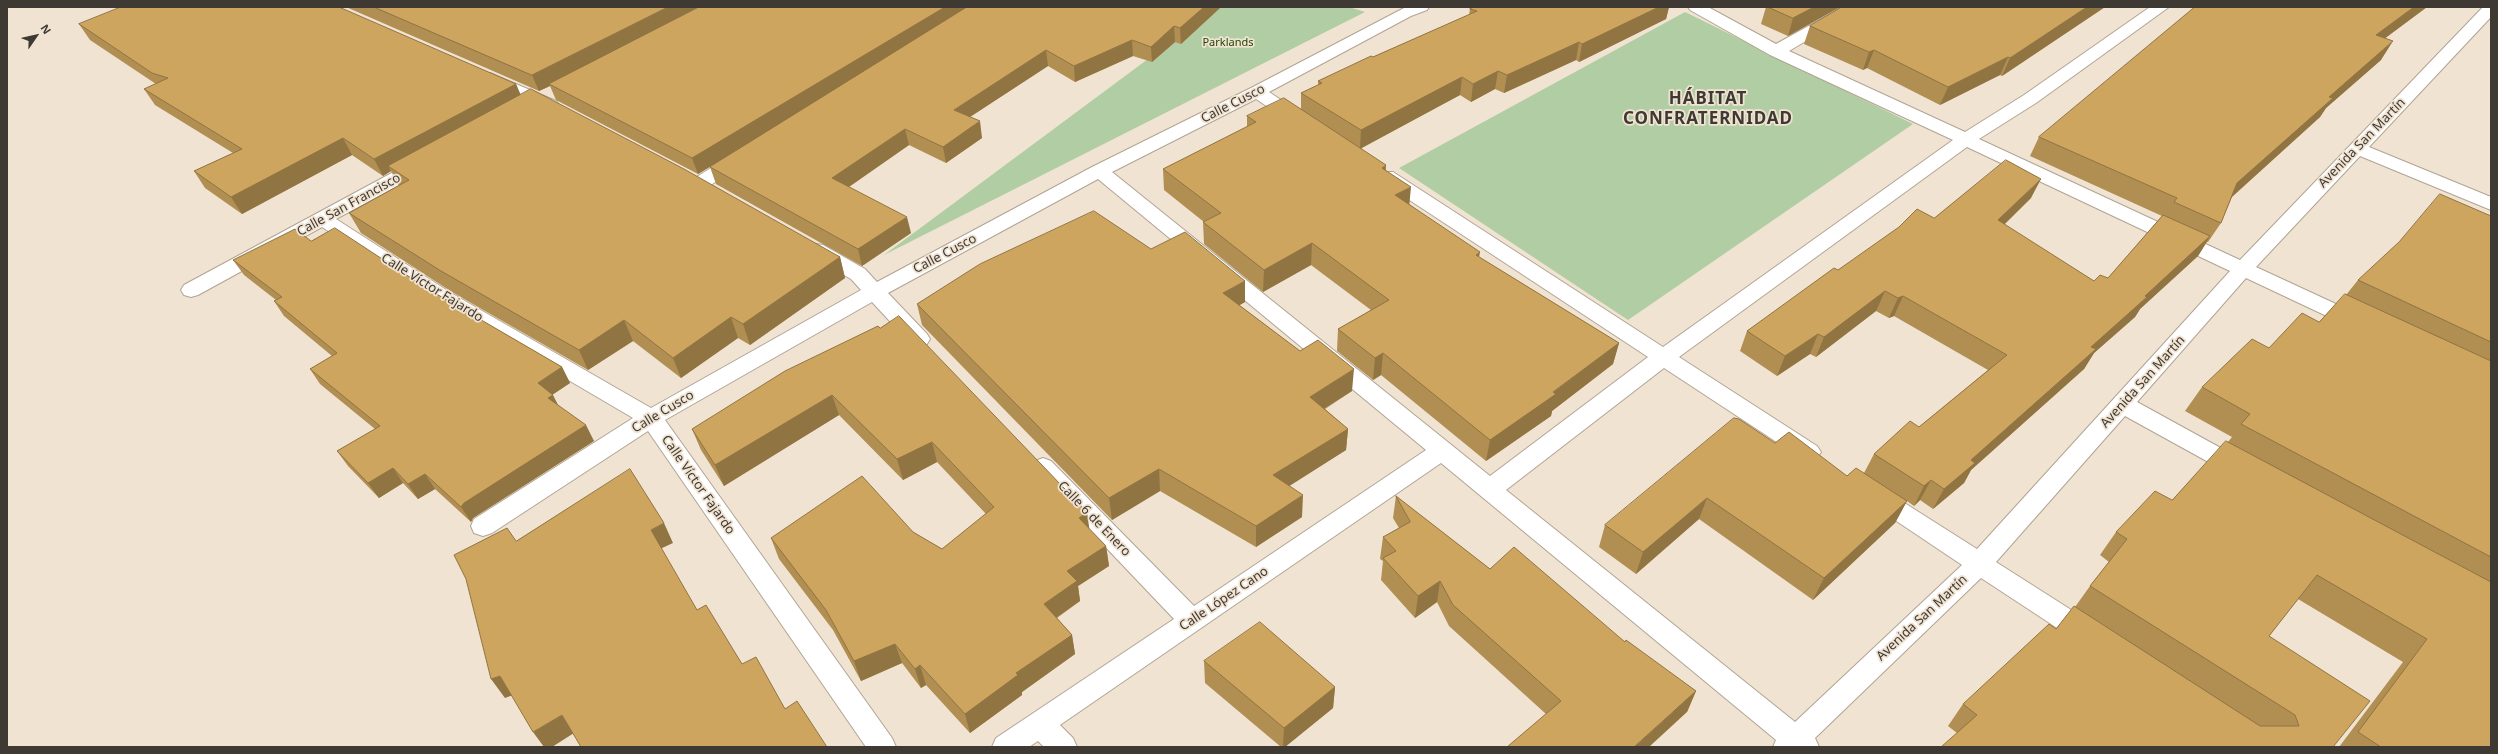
<!DOCTYPE html>
<meta charset="utf-8">
<style>
body{margin:0}
#map{position:relative;width:2498px;height:754px;overflow:hidden;background:#f1e3d2;font-family:"Noto Sans",sans-serif}
canvas{display:block}
.frame{position:absolute;inset:0;border:8px solid #3e3932;pointer-events:none}
.north{position:absolute;left:16px;top:16px;width:40px;height:40px;-webkit-text-stroke:3px #f1e3d2;paint-order:stroke;rotate:56deg;font-size:11px;font-weight:700;line-height:16px;text-align:center;color:#3e3932}
.north::after{content:'';display:block;margin:auto;width:14px;height:18px;background:#3e3932;clip-path:polygon(50% 0,100% 100%,50% 72%,0 100%)}
</style>
<div id="map">
<canvas width="2498" height="754"></canvas>
<div class="frame"></div>
<div class="north">N</div>
</div>
<script>
const context = document.querySelector('canvas').getContext('2d');
context.lineJoin = 'round';
function fillPath(path, color) { context.fillStyle = color; context.fill(path, 'evenodd'); }
function strokePath(path, color, width, dash) { context.strokeStyle = color; context.lineWidth = width; context.lineCap = dash ? 'butt' : 'round'; context.setLineDash(dash || []); context.stroke(path); }
function label(font, color, halo, rows, align = 'center') {
  context.font = font + ' "Noto Sans",sans-serif'; context.lineWidth = 3.5; context.setLineDash([]); context.textBaseline = 'middle'; context.strokeStyle = halo; context.fillStyle = color; for (const [text, x, y, turn = 0] of rows) {
    context.save(); context.translate(x, y); context.rotate((+turn || 0) * Math.PI / 180); context.textAlign = isNaN(turn) ? turn : align; if (halo) context.strokeText(text, 0, 0); context.fillText(text, 0, 0); context.restore();
  }
}
fillPath(new Path2D(`
 M1218,7H1349L1365,12L884,255Z
 M1685,12L1913,124L1628,320L1399,168Z`), '#b1cda3');
const minor = new Path2D(`
 M1406,7H1429L1427,10L1411,16L1269,92L1304,115L1307,119L1304,123H1292L1256,99L1112,172L1490,476L1648,357L1379,180L1377,176L1379,172H1393L1663,347L1953,140L1770,55L1690,10L1688,7H1708L1776,44L1843,7H1863L1789,51L1965,132L2024,95L2150,7H2169L2036,103L1979,139L2240,260L2483,7H2491V17L2369,147L2491,197V210L2360,156L2256,267L2364,317L2368,322L2364,327L2357,329L2350,327L2246,278L2137,402L2248,463L2252,469L2248,475L2240,478L2232,475L2125,416L1996,562L2098,627L2102,635L2098,643L2089,646L2080,643L1981,578L1815,738L1819,747H1773L1776,740L1441,463L1060,725L1073,738L1077,747H1044L1038,741L1029,747H992L996,738L1174,619L1035,473L1031,467L1035,461L1043,458L1051,461L1194,606L1426,450L1098,179L888,293L927,334L930,339L927,344L919,346L911,344L872,302L665,420L892,738L896,747H866L648,431L492,533L483,536L474,533L471,526L474,519L633,418L437,303L322,227L198,295L191,297L184,295L181,290L184,285L414,161H428L430,165L428,169L336,219L451,293L651,408L861,290L851,279L809,255L806,250L809,245L816,244L823,245L865,269L877,282L1092,167L1251,88ZM1967,147L2230,271L1977,549L1884,490L1876,487L1868,490L1864,496L1868,502L1962,565L1795,722L1506,490L1664,368L1801,458L1809,461L1817,458L1821,452L1817,446L1679,357Z
 M490,73L556,101L559,105L556,109H544L484,82L481,78L484,74Z
 M738,153L745,155L747,159L745,163L706,188H692L690,184L692,180L731,155Z`);
strokePath(minor, '#b0a493', 2);
fillPath(minor, '#fff');
fillPath(new Path2D(`
 M346,7H1221L1181,44L1175,42L1152,62L1133,56L1075,82L1048,66L970,117L982,138L946,163L909,145L849,187L911,233L862,266L716,184L710,167L755,139L698,174L556,100L550,86L539,91Z
 M1474,7H1669L1666,19L1579,62L1576,60L1504,93L1495,89L1471,102L1460,95L1361,148L1386,170L1409,204L1479,257L1619,343L1613,364L1552,411L1551,416L1486,461L1381,375L1373,380L1337,351L1338,329L1371,310L1311,265L1263,292L1204,244L1203,222H1204L1164,190L1163,169L1247,127V116L1301,109V93L1318,85V81L1469,15L1470,9Z
 M1766,7H1840L1788,36L1761,24Z
 M2105,7L2002,76L2000,75L1940,105L1867,68L1863,70L1804,44L1810,26Z
 M2195,7H2427L2385,38L2381,60L2326,108L2320,117L2232,197L2221,223L2208,242H2207L2198,256L2140,309L2135,317L2094,353L2084,369L1971,470L1964,483L1933,509L1920,500L1914,506L1907,501L1895,523L1813,600L1699,519L1636,574L1599,547L1605,525L1775,443L1847,476L1864,473L1874,454L1919,427L1988,370L1894,316L1889,318L1876,311L1816,357L1810,354L1777,376L1740,351L1747,331L1838,270L1934,218L2031,198L2004,225L2094,281L2108,278L2162,216L2030,156L2039,137Z
 M79,24L516,84L520,95L840,257L845,278L750,345L738,338L681,378L633,341L588,370L452,292L361,233L349,213L399,186L391,171L383,176L352,155L242,214L205,188L194,171L233,153L155,105L144,89L156,84L90,40Z
 M2491,216V747H2339L2403,662L2298,599L2269,636L2333,747L1957,733L1948,726L1963,704L2056,629L2075,607L2090,586L2109,562L2100,555L2116,532L2172,500L2228,442L2232,437L2185,411L2202,387L2319,322L2346,295L2358,280Z
 M311,241L428,289L562,367L570,383L552,395L558,405L594,441L473,518L471,522L435,489L418,499L403,483L379,498L348,466L337,451L375,429L320,384L310,369L332,356L284,316L274,301L276,300L244,275L233,260Z
 M1151,249L1245,302L1239,305L1352,391L1325,409L1348,429L1346,450L1289,486L1302,517L1256,547L1160,491L1112,520L922,325L917,304Z
 M878,326L1089,529L1106,546L1109,566L1078,586L1080,601L1057,618L1072,635L1075,654L1022,692V695L970,733L926,685L921,688L902,663L861,681L833,630L779,559L771,538L913,532L942,549L986,514L937,462L903,480L839,415L724,486L701,450L692,429Z
 M1396,496L1490,569L1625,642L1696,691L1687,712L1546,714L1449,626L1437,602L1415,618L1381,580L1383,561L1380,559L1383,537L1399,528L1393,518Z
 M1204,661L1335,687L1333,708L1285,747H1281L1205,683Z`), '#b18e52');
fillPath(new Path2D(`
 M668,7H704L549,84L550,86L539,91L532,75Z
 M945,7H973L698,174L692,158Z
 M1204,7H1221L1181,44L1180,28Z
 M1659,7H1669L1666,19L1579,62L1582,44Z
 M1814,7H1840L1788,36L1793,18Z
 M2087,7H2105L2002,76L2010,58Z
 M2414,7H2427L2364,54L2376,35Z
 M1174,26L1175,42L1152,62L1151,47Z
 M1132,40L1133,56L1075,82L1074,66Z
 M2393,41L2381,60L2326,108L2320,117L2225,203L2237,183L2329,97Z
 M1579,42L1576,60L1504,93L1507,75Z
 M1046,50L1048,66L956,126L954,110Z
 M1874,50L1867,68L1863,70L1869,52Z
 M2008,57L2000,75L1940,105L1948,87Z
 M1498,71L1495,89L1471,102L1473,84Z
 M1462,77L1460,95L1360,149L1361,130Z
 M516,84L523,100L388,166L391,171L383,176L374,159Z
 M980,121L982,138L946,163L943,147Z
 M905,129L909,145L837,195L832,178Z
 M343,138L352,155L242,214L231,197Z
 M1386,165L1385,187L1382,168Z
 M2041,179L2031,198L1988,240L1998,220Z
 M1411,187L1409,208L1395,195Z
 M907,217L911,233L862,266L858,249Z
 M2210,236L2198,256L2140,309L2135,317L2094,353L2084,369L1971,470L1964,483L1933,509L1944,489L1971,460L2145,296Z
 M1312,243L1311,265L1263,292L1264,270Z
 M1480,252L1476,273V255Z
 M840,257L845,278L750,345L743,324Z
 M1245,281V302L1223,315V293Z
 M1885,291L1876,311L1816,357L1824,337Z
 M1903,296L1894,316L1889,318L1898,298Z
 M731,317L738,338L681,378L673,358Z
 M624,320L633,341L588,370L579,350Z
 M1818,334L1810,354L1777,376L1785,356Z
 M1619,343L1613,364L1552,411L1551,416L1486,461L1490,440Z
 M1383,353L1381,375L1373,380L1375,358Z
 M562,367L570,383L546,399L538,383Z
 M1354,369L1352,391L1309,418L1310,397Z
 M553,395L561,411L548,398Z
 M832,395L839,415L724,486L715,465Z
 M586,425L594,441L473,518L471,522L461,507L464,503Z
 M1348,429L1346,450L1272,497L1273,475Z
 M932,442L937,462L903,480L897,459Z
 M393,468L403,483L379,498L368,483Z
 M1159,469L1160,491L1112,520L1109,498Z
 M425,474L435,489L418,499L408,484Z
 M1931,480L1920,500L1914,506L1924,486Z
 M1303,495L1302,517L1256,547V526Z
 M1707,498L1699,519L1636,574L1643,552Z
 M1907,501L1895,523L1813,600L1824,578Z
 M1087,512L1090,533L1079,518Z
 M664,523L673,543L660,549L651,530Z
 M1106,546L1109,566L1078,586L1080,601L1047,624L1044,604L1067,571Z
 M1440,581L1437,602L1415,618L1418,596Z
 M1072,635L1075,654L1022,692V695L970,733L965,714L1016,673Z
 M895,644L902,663L861,681L854,661Z
 M920,665L926,685L921,688L915,669Z
 M500,676L513,695L505,698L491,679Z
 M1335,687L1333,708L1285,747H1283L1284,728Z
 M1696,691L1687,712L1649,747H1634Z
 M562,715L574,733L552,747H544L533,732Z`), '#907442');
const building = new Path2D(`
 M121,7H339L516,84L374,159L343,138L231,197L194,171L242,149L144,89L168,78L152,73L79,24Z
 M374,7H668L532,75Z
 M699,7H945L692,158L549,84Z
 M967,7H1204L1180,28L1174,26L1151,47L1132,40L1074,66L1046,50L954,110L980,121L943,147L905,129L832,178L907,217L858,249L710,167Z
 M1474,7H1659L1582,44L1579,42L1507,75L1498,71L1473,84L1462,77L1361,130L1301,93L1322,83L1318,81L1371,56L1373,57L1477,11L1470,9Z
 M1768,7H1814L1793,18Z
 M1842,7H2087L2010,58L2008,57L1948,87L1874,50L1869,52L1810,26Z
 M2195,7H2414L2376,35L2393,41L2329,97L2333,98L2237,183L2221,223L2174,202L2177,198L2039,137Z
 M531,89L684,169L840,257L743,324L731,317L673,358L624,320L579,350L441,271L349,213L409,180L388,166Z
 M1284,98L1386,165L1382,168L1411,187L1395,195L1480,252L1476,255L1619,343L1553,392L1556,394L1490,440L1383,353L1375,358L1338,329L1389,300L1312,243L1264,270L1203,222L1221,213L1163,169L1256,122L1247,116Z
 M2006,160L2041,179L1998,220L2094,281L2100,275L2108,278L2163,215L2210,236L2145,296L2147,297L2091,347L2096,349L1971,460L1975,463L1944,489L1931,480L1924,486L1874,454L1910,421L1919,427L2007,355L1903,296L1898,298L1885,291L1824,337L1818,334L1785,356L1747,331L1834,268L1838,270L1899,227L1917,209L1934,218Z
 M2440,194L2491,216V342L2358,280L2399,242Z
 M1094,211L1151,249L1185,232L1245,281L1223,293L1300,351L1318,340L1354,369L1310,397L1348,429L1273,475L1303,495L1256,526L1159,469L1109,498L917,304L980,264Z
 M335,228L428,289L562,367L538,383L553,395L548,398L586,425L464,503L461,507L425,474L408,484L393,468L368,483L337,451L380,426L310,369L337,353L274,301L282,297L233,260L295,229L311,241Z
 M2345,294L2491,361V557L2241,424L2250,414L2202,387L2252,339L2269,348L2302,313L2319,322Z
 M899,316L1087,512L1079,518L1106,546L1067,571L1077,581L1044,604L1072,635L1016,673L1018,675L965,714L920,665L915,669L895,644L854,661L826,610L771,538L862,476L913,532L942,549L994,507L932,442L897,459L832,395L715,465L692,429L785,371L878,326L880,328Z
 M1734,418L1739,419L1775,443L1789,432L1847,476L1856,468L1907,501L1824,578L1707,498L1643,552L1605,525Z
 M2226,441L2491,582V747H2381L2358,732L2427,639L2317,575L2269,636L2370,701L2333,747H1941L1977,715L1963,704L2049,624L2056,629L2074,606L2260,726H2299L2295,715L2090,586L2127,539L2116,532L2155,491L2172,500Z
 M630,469L664,523L651,530L697,610L706,605L742,664L756,657L785,709L797,701L827,747H581L562,715L533,732L500,676L491,679L466,579L454,555L507,528L516,541Z
 M1396,496L1490,569L1514,547L1625,642L1626,640L1696,691L1634,747H1507L1561,701L1453,605L1440,581L1418,596L1383,558L1396,551L1383,537L1410,522Z
 M1260,622L1335,687L1284,728L1204,661Z`);
fillPath(building, '#cea55f');
strokePath(building, '#907442', 1);
label('11px', '#1e4400', '#f1e3d2', [
 ["Parklands",1228,43]
]);
label('13px', '#3e3932', '#f1e3d2', [
 ["Calle Cusco",1233,104,-27],
 ["Avenida San Martín",2362,143,-46],
 ["Calle San Francisco",349,205,-29],
 ["Calle Cusco",945,254,-28],
 ["Calle Víctor Fajardo",432,288,32],
 ["Avenida San Martín",2143,382,-48],
 ["Calle Cusco",663,412,-31],
 ["Calle Víctor Fajardo",698,485,55],
 ["Calle 6 de Enero",1094,519,46],
 ["Calle López Cano",1224,599,-34],
 ["Avenida San Martín",1922,618,-43]
]);
context.letterSpacing = '1px';
label('bold 17px', '#3e3932', '#f1e3d2', [
 ["HÁBITAT",1708,99],
 ["CONFRATERNIDAD",1708,119]
]);
context.letterSpacing = '0px';
</script>
